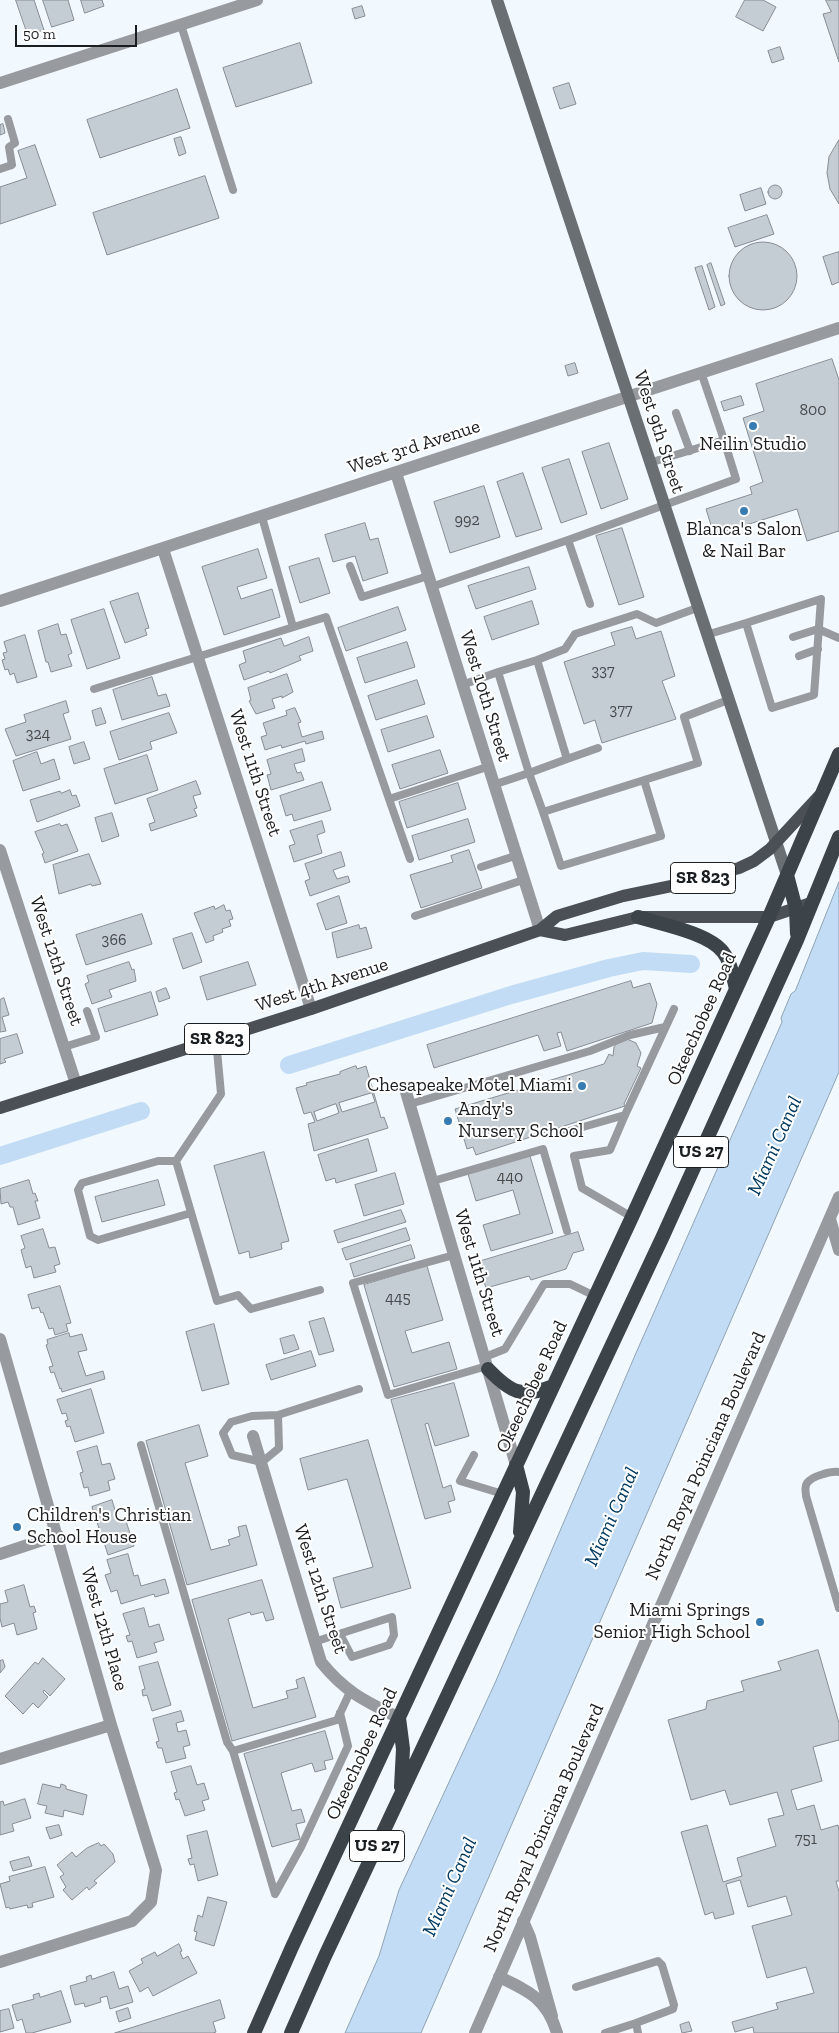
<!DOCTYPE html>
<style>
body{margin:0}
#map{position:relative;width:839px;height:2033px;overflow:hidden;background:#f1f8fe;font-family:"Zilla Slab",serif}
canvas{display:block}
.scale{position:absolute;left:15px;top:25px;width:122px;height:22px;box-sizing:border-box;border:2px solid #1b1e20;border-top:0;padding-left:6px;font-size:15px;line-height:18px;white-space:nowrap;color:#1b1e20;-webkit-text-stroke:4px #fff;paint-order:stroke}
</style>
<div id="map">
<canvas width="839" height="2033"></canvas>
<div class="scale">50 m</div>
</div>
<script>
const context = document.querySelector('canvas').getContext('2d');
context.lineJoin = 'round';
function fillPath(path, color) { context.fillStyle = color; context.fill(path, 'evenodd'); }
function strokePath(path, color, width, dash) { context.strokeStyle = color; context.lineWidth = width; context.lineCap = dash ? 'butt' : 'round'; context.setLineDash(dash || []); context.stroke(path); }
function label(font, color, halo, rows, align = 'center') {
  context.font = font + ' "Zilla Slab",serif'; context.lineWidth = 4; context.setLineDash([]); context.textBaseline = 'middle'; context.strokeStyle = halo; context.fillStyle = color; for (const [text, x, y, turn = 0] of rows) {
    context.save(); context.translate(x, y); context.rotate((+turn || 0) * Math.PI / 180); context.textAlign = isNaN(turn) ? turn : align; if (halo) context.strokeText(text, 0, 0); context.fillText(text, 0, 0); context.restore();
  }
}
const water = new Path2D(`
 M839,882V1072L421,2033H345L379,1956L399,1890L495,1683L636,1353L782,1022L781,1018L791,994L795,991Z`);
fillPath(water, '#c1dcf4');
strokePath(water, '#8fa3b4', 1);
strokePath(new Path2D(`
 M289,1065L511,995L609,968L643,961L691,964
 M0,1156L141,1111`), '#c1dcf4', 18);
const building = new Path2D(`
 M16,0H34L44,30L28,35Z
 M43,0H68L74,20L52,27Z
 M81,0H102L104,6L85,13Z
 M745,0H763L776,7L763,31L736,17Z
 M826,0H839V62L823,14L831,12Z
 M362,6L365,16L355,19L352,9Z
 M300,43L312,83L236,107L223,68Z
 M780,47L784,59L772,63L768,51Z
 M569,83L576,104L560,109L553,88Z
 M177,89L190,128L100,158L87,120Z
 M3,124L5,133L0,135V125Z
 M181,137L186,153L179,156L174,139Z
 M839,140V204L830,189L827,173L829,157Z
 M35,145L56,205L0,224V187L27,178L18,151Z
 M205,176L219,218L107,255L93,213Z
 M768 192a7 7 0 1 1 14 0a7 7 0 1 1-14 0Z
 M761,188L766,204L745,211L740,195Z
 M767,215L774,234L735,247L728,228Z
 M729 276a34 34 0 1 1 68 0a34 34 0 1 1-68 0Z
 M839,252V282L832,285L823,257Z
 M711,263L725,304L721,306L707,265Z
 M702,266L715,307L709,310L695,268Z
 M832,359L839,380V531L807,541L797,509L714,535L706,509L752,494L750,487L763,482L743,418L764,411L756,384Z
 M575,363L578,373L568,376L565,366Z
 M741,396L744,405L724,411L721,402Z
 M609,443L628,499L601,509L582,452Z
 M569,459L587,514L561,523L542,468Z
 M523,473L542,529L516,537L497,482Z
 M484,486L500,537L450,553L434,502Z
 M365,523L370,540L378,538L388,573L363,581L355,556L333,562L325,535Z
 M622,528L644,597L619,605L596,536Z
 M258,549L267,578L237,587L241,599L272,589L280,617L224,635L202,567Z
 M319,558L330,593L300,603L289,567Z
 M529,567L536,589L476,609L468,586Z
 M138,593L149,628L145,629L147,635L125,643L110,602Z
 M532,601L539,624L492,640L484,617Z
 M398,607L406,630L346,651L338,628Z
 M104,609L120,658L87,669L71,620Z
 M58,624L61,635L66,634L72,653L68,655L72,666L51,672L48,662H46L38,631Z
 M632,627L636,639L661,631L675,676L662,681L676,719L602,743L595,720L584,724L564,662L615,645L611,633Z
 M25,635L37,677L17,683L14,673L10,675L8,669L5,670L2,660L5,659L3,653L7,652L4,642Z
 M309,637L313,651L299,656L301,660L270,673L269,671L244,680L239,665L246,662L243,651L281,638L284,646Z
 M407,642L415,667L365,683L357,658Z
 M287,674L293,692L282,698V696L272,699L275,708L256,714L249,701L251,700L248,688Z
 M152,677L158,696L166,694L170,706L122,720L113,690Z
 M417,680L425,704L376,720L368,696Z
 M66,701L69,712L63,714L71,739L16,756L5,729L26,722L24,715Z
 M101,708L106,723L96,726L92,711Z
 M295,708L301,722L298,723L302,737L322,731L324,739L306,744L305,741L282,748L281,745L265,750L261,737L267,735L263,723L287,715L286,711Z
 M169,713L177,733L150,742L152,749L119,760L110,732Z
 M427,716L434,737L388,752L381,730Z
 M84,742L90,759L74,764L69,747Z
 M302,749L305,761L294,764L297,773L301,772L304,780L271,790L267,775L271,774L267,760Z
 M440,750L448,773L400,789L392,765Z
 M37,752L41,764L54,759L60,779L23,791L13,761Z
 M147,755L158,790L115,804L104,769Z
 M196,781L201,794L193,796L197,808L194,809L197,816L151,831L149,824L155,822L147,799Z
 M322,782L331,810L294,821L292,814L286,816L280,796Z
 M458,783L466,809L407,828L399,802Z
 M70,790L72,796L76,795L80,806L37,822L30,800L60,791L61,793Z
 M112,813L119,836L102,842L95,818Z
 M468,819L475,842L419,860L412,836Z
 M322,821L325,832L317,835L322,853L294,862L289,846L295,844L290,831Z
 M60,824L61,826L67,824L78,851L45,863L42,854L44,853L35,832Z
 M469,850L482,888L421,908L410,875L453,862L451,856Z
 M341,852L345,866L333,870L337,879L348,876L350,882L310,896L305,881L310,879L305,864Z
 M89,854L101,884L92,886L91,884L59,894L53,865Z
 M339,896L347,923L326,930L317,904Z
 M224,905L226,911L230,910L233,919L229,920L231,926L222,929L223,932L213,936L214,940L206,943L194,913L214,906L215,909Z
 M142,914L152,944L86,965L76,935Z
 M359,925L360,929L366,927L372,948L337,958L332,933Z
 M192,933L202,962L183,969L173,939Z
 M129,962L132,970L134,969L136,981L109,990L112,997L92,1004L85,984L89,982L87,976Z
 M248,962L256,985L207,1000L200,977Z
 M631,981L633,988L650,983L657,1004L652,1023L567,1051L561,1032L557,1033L561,1046L544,1051L538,1035L434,1068L427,1045Z
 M166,988L170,998L159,1002L156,992Z
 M151,992L158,1015L105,1032L98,1009Z
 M4,998L9,1015L2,1017L6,1031L0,1032V1000Z
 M17,1034L23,1053L4,1059L6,1062L0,1064V1039Z
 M627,1039L636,1043L641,1053L637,1066L641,1068L624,1104L625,1106L476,1155L473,1147L467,1149L455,1109L604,1064L609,1054L613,1056L614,1047L617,1043Z
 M356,1066L357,1069L366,1066L381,1118L384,1117L388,1128L314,1151L308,1124L315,1122L311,1112L304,1114L296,1088L307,1085L306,1083L340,1074V1072ZM372,1093L375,1102L342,1112L339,1103ZM336,1104L339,1113L317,1121L314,1112Z
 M368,1139L377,1171L336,1183L335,1178L326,1181L318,1155Z
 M264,1152L289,1241L281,1243L282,1249L250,1258L249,1251L239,1254L214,1166Z
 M530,1156L553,1233L491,1251L483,1225L520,1214L513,1190L476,1201L468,1174Z
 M395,1173L404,1204L364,1216L355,1185Z
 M29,1180L33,1194L35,1193L38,1201H35L40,1218L18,1225L13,1207H10L8,1202L1,1204L0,1189Z
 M158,1180L165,1205L102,1222L95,1197Z
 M401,1210L406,1222L338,1243L334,1231Z
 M406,1228L410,1240L346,1260L342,1249Z
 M43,1229L49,1248L55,1247L60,1264L54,1266L56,1272L34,1278L31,1266L26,1268L21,1250L25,1248L21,1236Z
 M578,1232L584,1250L573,1253L566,1269L531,1280L529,1276L486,1288L478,1262Z
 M411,1245L415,1258L354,1277L350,1264Z
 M427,1266L443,1320L405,1331L412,1353L449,1342L457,1369L394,1387L364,1285Z
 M60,1286L71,1323L66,1324L68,1331L55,1335L53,1328L49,1329L43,1312L41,1313L39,1307L32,1309L28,1295Z
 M324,1318L334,1351L319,1355L309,1322Z
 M214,1324L229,1384L202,1391L186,1332Z
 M69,1333L70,1337L82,1334L87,1350L78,1352L86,1376L103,1371L105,1379L62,1392L61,1388L60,1389L54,1372L51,1373L49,1367L53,1366L46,1345L48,1344L47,1340Z
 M294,1335L299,1349L284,1354L280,1339Z
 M311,1351L316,1366L271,1380L266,1365Z
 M454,1383L469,1436L435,1446L428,1423L425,1424L443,1488L451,1485L455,1500L448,1502L451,1512L425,1519L391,1400Z
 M91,1389L104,1433L75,1442L70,1426L67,1427L65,1421L68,1420L66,1413L62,1414L57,1400Z
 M199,1425L208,1456L185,1463L211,1550L230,1545L228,1540L240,1536L238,1527L246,1525L257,1565L187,1585L146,1441Z
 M368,1440L411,1588L341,1608L333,1578L373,1567L347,1479L308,1490L300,1459Z
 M97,1446L102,1465L110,1463L115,1479L108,1481L110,1490L90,1496L88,1487L84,1488L80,1473L83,1472L77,1452Z
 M112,1500L118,1520L125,1518L134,1546L108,1555L101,1533L97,1535L95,1529L99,1528L92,1507Z
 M128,1554L134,1576L138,1575L141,1586L165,1579L169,1593L155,1597L154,1594L121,1604L117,1590L111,1592L105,1575L111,1573L107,1560Z
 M262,1580L274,1619L266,1621L263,1612L251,1615L250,1612L228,1619L253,1708L288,1698L286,1691L298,1688L296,1680L304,1677L316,1717L232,1741L192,1600Z
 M24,1585L30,1607L34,1606L36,1612L33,1613L37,1629L17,1635L14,1623L2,1627L0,1618V1604L8,1602L5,1591Z
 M144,1608L149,1627L159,1624L164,1640L154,1643L157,1652L137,1658L132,1641L128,1642L126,1636L130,1635L123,1614Z
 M818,1650L839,1723V1740L813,1747L822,1781L791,1790L797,1810L814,1805L821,1830L838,1825L839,1830V1881H836L839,1892V2033H754L753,2027L735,2032L732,2022L778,2009L776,2003L814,1993L806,1967L767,1978L752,1926L792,1915L786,1896L748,1907L740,1880L726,1884L734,1914L715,1919L713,1912L705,1915L681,1832L707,1825L723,1882L742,1876L737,1858L776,1846L768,1819L784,1815L777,1792L730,1805L725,1790L691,1800L668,1720L706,1709L707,1701L744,1691L741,1681L781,1670L778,1662Z
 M43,1658L65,1679L50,1696L44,1690L43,1692L48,1697L38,1708L33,1703L23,1714L5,1696L35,1662L38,1664Z
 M3,1660L5,1667L0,1673V1661Z
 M158,1662L171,1705L152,1711L147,1695L143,1696L142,1690L145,1689L139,1667Z
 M181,1711L184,1721L176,1723L178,1732L186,1730L190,1745L183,1747L186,1758L166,1763L162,1748H158L156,1742L159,1741L153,1719Z
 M325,1731L333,1759L324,1761L326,1769L315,1772L312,1763L281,1773L292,1811L301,1809L305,1822L296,1824L300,1839L272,1847L244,1754Z
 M191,1766L197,1785L204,1783L209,1799L202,1801L205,1810L185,1816L179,1799L176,1800L175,1796L174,1793L177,1792L171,1772Z
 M43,1784L60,1788L61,1784L64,1785L66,1786V1789L87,1795L83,1815L64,1810L63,1817L45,1813L47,1806L38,1804Z
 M25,1799L31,1818L12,1824L14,1831L0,1835V1802L3,1801L4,1805Z
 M59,1825L62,1835L50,1839L46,1828Z
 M207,1831L218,1875L198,1881L194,1864L190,1865L188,1859L192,1858L187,1836Z
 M99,1843L101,1846L104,1844L113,1854L115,1862L94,1881L97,1883L89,1890L87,1887L72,1900L63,1890L66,1887L60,1877L64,1874L57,1865L72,1852L76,1857L87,1848Z
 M29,1857L32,1866L13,1871L10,1862Z
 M45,1867L54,1897L32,1903L33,1907L28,1908L27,1905L10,1909L9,1907L6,1908L0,1884L10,1881L9,1877Z
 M208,1897L227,1902L214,1946L195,1940L197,1932L194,1931L198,1915L202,1917Z
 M179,1944L182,1951L180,1952L183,1959L188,1956L197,1973L153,1996L148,1987L140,1992L129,1971L143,1963L141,1959L155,1952L157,1956Z
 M114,1972L119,1989L128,1986L133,2002L110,2009L107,1996L100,1998L101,2002L85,2007L84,2003L75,2005L70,1986L87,1981L86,1977L91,1975L92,1979Z
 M61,1991L71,2022L32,2033H26L22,2019L17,2021L12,2005L34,1999L33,1995L39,1993L40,1997Z
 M220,2000L225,2018L213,2022L216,2032L213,2033H115Z
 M128,2008L131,2018L119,2022L116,2012Z
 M9,2009L14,2028L0,2032V2011Z
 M689,2022L692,2031L682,2033L680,2025Z`);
fillPath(building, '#c5cdd4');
strokePath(building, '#868d94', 1);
strokePath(new Path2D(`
 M181,25L233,190
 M0,169L12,165L9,147L15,143L8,119
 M701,372L724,440
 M676,413L690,451
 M262,517L293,627
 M350,566L362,597L428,576
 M431,587L568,540
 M590,604L568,540L736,479L724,440L649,463
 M706,635L746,623L772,708L814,695L821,599L746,623
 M793,637L818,629L839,638
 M799,656L818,649
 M537,660L567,759L529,773L498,672Z
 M537,660L565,649L575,634L637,614L656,623L697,608
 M462,685L498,672
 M94,689L326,617L389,799
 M567,759L598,748
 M493,785L529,773L543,812L698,763L684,717L728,700
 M543,812L561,866L661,836L644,780
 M410,859L389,799L487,767
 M481,867L515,856
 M415,916L523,880
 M216,1039L221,1094L176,1161L217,1301L238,1295L251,1309L320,1290
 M64,1047L96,1037L87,1011
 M410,1104L590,1051L630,1035L665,1027
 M625,1115L674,1009
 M562,1133L625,1115L610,1150L574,1156L582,1188L632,1217
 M176,1161H158L82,1183L78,1190L90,1236L98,1240L191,1213
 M433,1181L543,1149L567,1231
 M454,1255L353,1283L388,1395L487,1366
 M485,1357L505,1349L544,1284H570L595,1296
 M278,1415L252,1416L231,1422L223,1433L232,1455L262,1462L279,1448L278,1415L359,1389
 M141,1445L227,1742L233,1751
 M474,1455L460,1481L503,1494
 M839,1472C831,1471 812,1476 807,1483C804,1487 806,1492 806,1496L839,1608
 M314,1642L392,1617L394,1635L389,1645L352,1657L340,1634
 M340,1713L348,1746L301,1847L275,1894L233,1751L337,1720L350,1692
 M576,1987L658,1961L662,1965L674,2005L673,2009L636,2023L638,2033
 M605,2033L636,2023`), '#979a9e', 8);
strokePath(new Path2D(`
 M0,83L257,0
 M396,473L540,930
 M163,549L311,1009
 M0,601L839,328
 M0,850L76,1084
 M406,1092L516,1465
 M830,1219L839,1250
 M0,1339L111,1725L156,1870L151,1902L132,1921L0,1962
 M253,1436L321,1662C345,1692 365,1701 399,1718
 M0,1554L58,1535
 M0,1759L111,1725
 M523,1921L530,1937L552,2016
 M499,1977C529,1991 547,1999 557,2033`), '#979a9e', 12);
strokePath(new Path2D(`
 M475,2033L839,1197`), '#979a9e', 12);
strokePath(new Path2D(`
 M497,0L787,875`), '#6a6f73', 12);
strokePath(new Path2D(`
 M540,930L565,935L638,917H769L811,903
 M0,1108L311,1009L540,930L557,916L623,896L686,883L739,868L754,861L770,849L819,796`), '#4a5055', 12);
strokePath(new Path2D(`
 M787,875L796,909L797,934
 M638,917C661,924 709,933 723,952C731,962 733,977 736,989
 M488,1369C510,1392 522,1399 553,1386
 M516,1465L523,1492L520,1532
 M399,1718L403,1749L401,1787
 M254,2033L292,1947L632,1217L769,917L839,754
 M291,2033L325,1956L663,1236L797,940L839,837`), '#3d4449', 14);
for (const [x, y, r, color] of [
 [753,426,5,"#367bb1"],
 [744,511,5,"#367bb1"],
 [582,1086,5,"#367bb1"],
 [448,1121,5,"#367bb1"],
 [17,1527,5,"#367bb1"],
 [760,1622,5,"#367bb1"]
]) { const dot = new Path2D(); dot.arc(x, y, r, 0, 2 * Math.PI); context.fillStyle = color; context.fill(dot); strokePath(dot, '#fff', 2); }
label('16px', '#464a4d', null, [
 ["800",813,410],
 ["992",467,520],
 ["337",603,671],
 ["377",621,710],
 ["324",38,734],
 ["366",114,940],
 ["440",510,1177],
 ["445",398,1298],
 ["751",806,1839]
]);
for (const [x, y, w] of [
 [703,878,65],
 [217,1039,65],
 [701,1152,55],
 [377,1846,55]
]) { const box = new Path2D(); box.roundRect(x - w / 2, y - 15.5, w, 31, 4); context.fillStyle = '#fff'; context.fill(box); strokePath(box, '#1b1e20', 1); }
label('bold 18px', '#1b1e20', null, [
 ["SR 823",703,878],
 ["SR 823",217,1039],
 ["US 27",701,1152],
 ["US 27",377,1846]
]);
label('19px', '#1b1e20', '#fff', [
 ["West 9th Street",659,432,72],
 ["West 3rd Avenue",414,447,-18],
 ["West 10th Street",485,696,73],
 ["West 11th Street",255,773,72],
 ["West 12th Street",56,961,72],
 ["West 4th Avenue",322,985,-18],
 ["Okeechobee Road",702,1019,-66],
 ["West 11th Street",479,1273,73],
 ["Okeechobee Road",532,1387,-65],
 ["North Royal Poinciana Boulevard",706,1456,-66],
 ["West 12th Street",320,1589,72],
 ["West 12th Place",104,1629,74],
 ["Okeechobee Road",362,1754,-65],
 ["North Royal Poinciana Boulevard",544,1828,-66]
]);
label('19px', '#1b1e20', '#fff', [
 ["Neilin Studio",753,445],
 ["Blanca's Salon",744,530],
 ["& Nail Bar",744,552],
 ["Chesapeake Motel Miami",572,1086,"right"],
 ["Andy's",458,1110,"left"],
 ["Nursery School",458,1132,"left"],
 ["Children's Christian",27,1516,"left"],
 ["School House",27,1538,"left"],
 ["Miami Springs",750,1611,"right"],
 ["Senior High School",750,1633,"right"]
]);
label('italic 20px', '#003a60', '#fff', [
 ["Miami Canal",775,1146,-66],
 ["Miami Canal",612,1517,-66],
 ["Miami Canal",450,1887,-66]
]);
</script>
